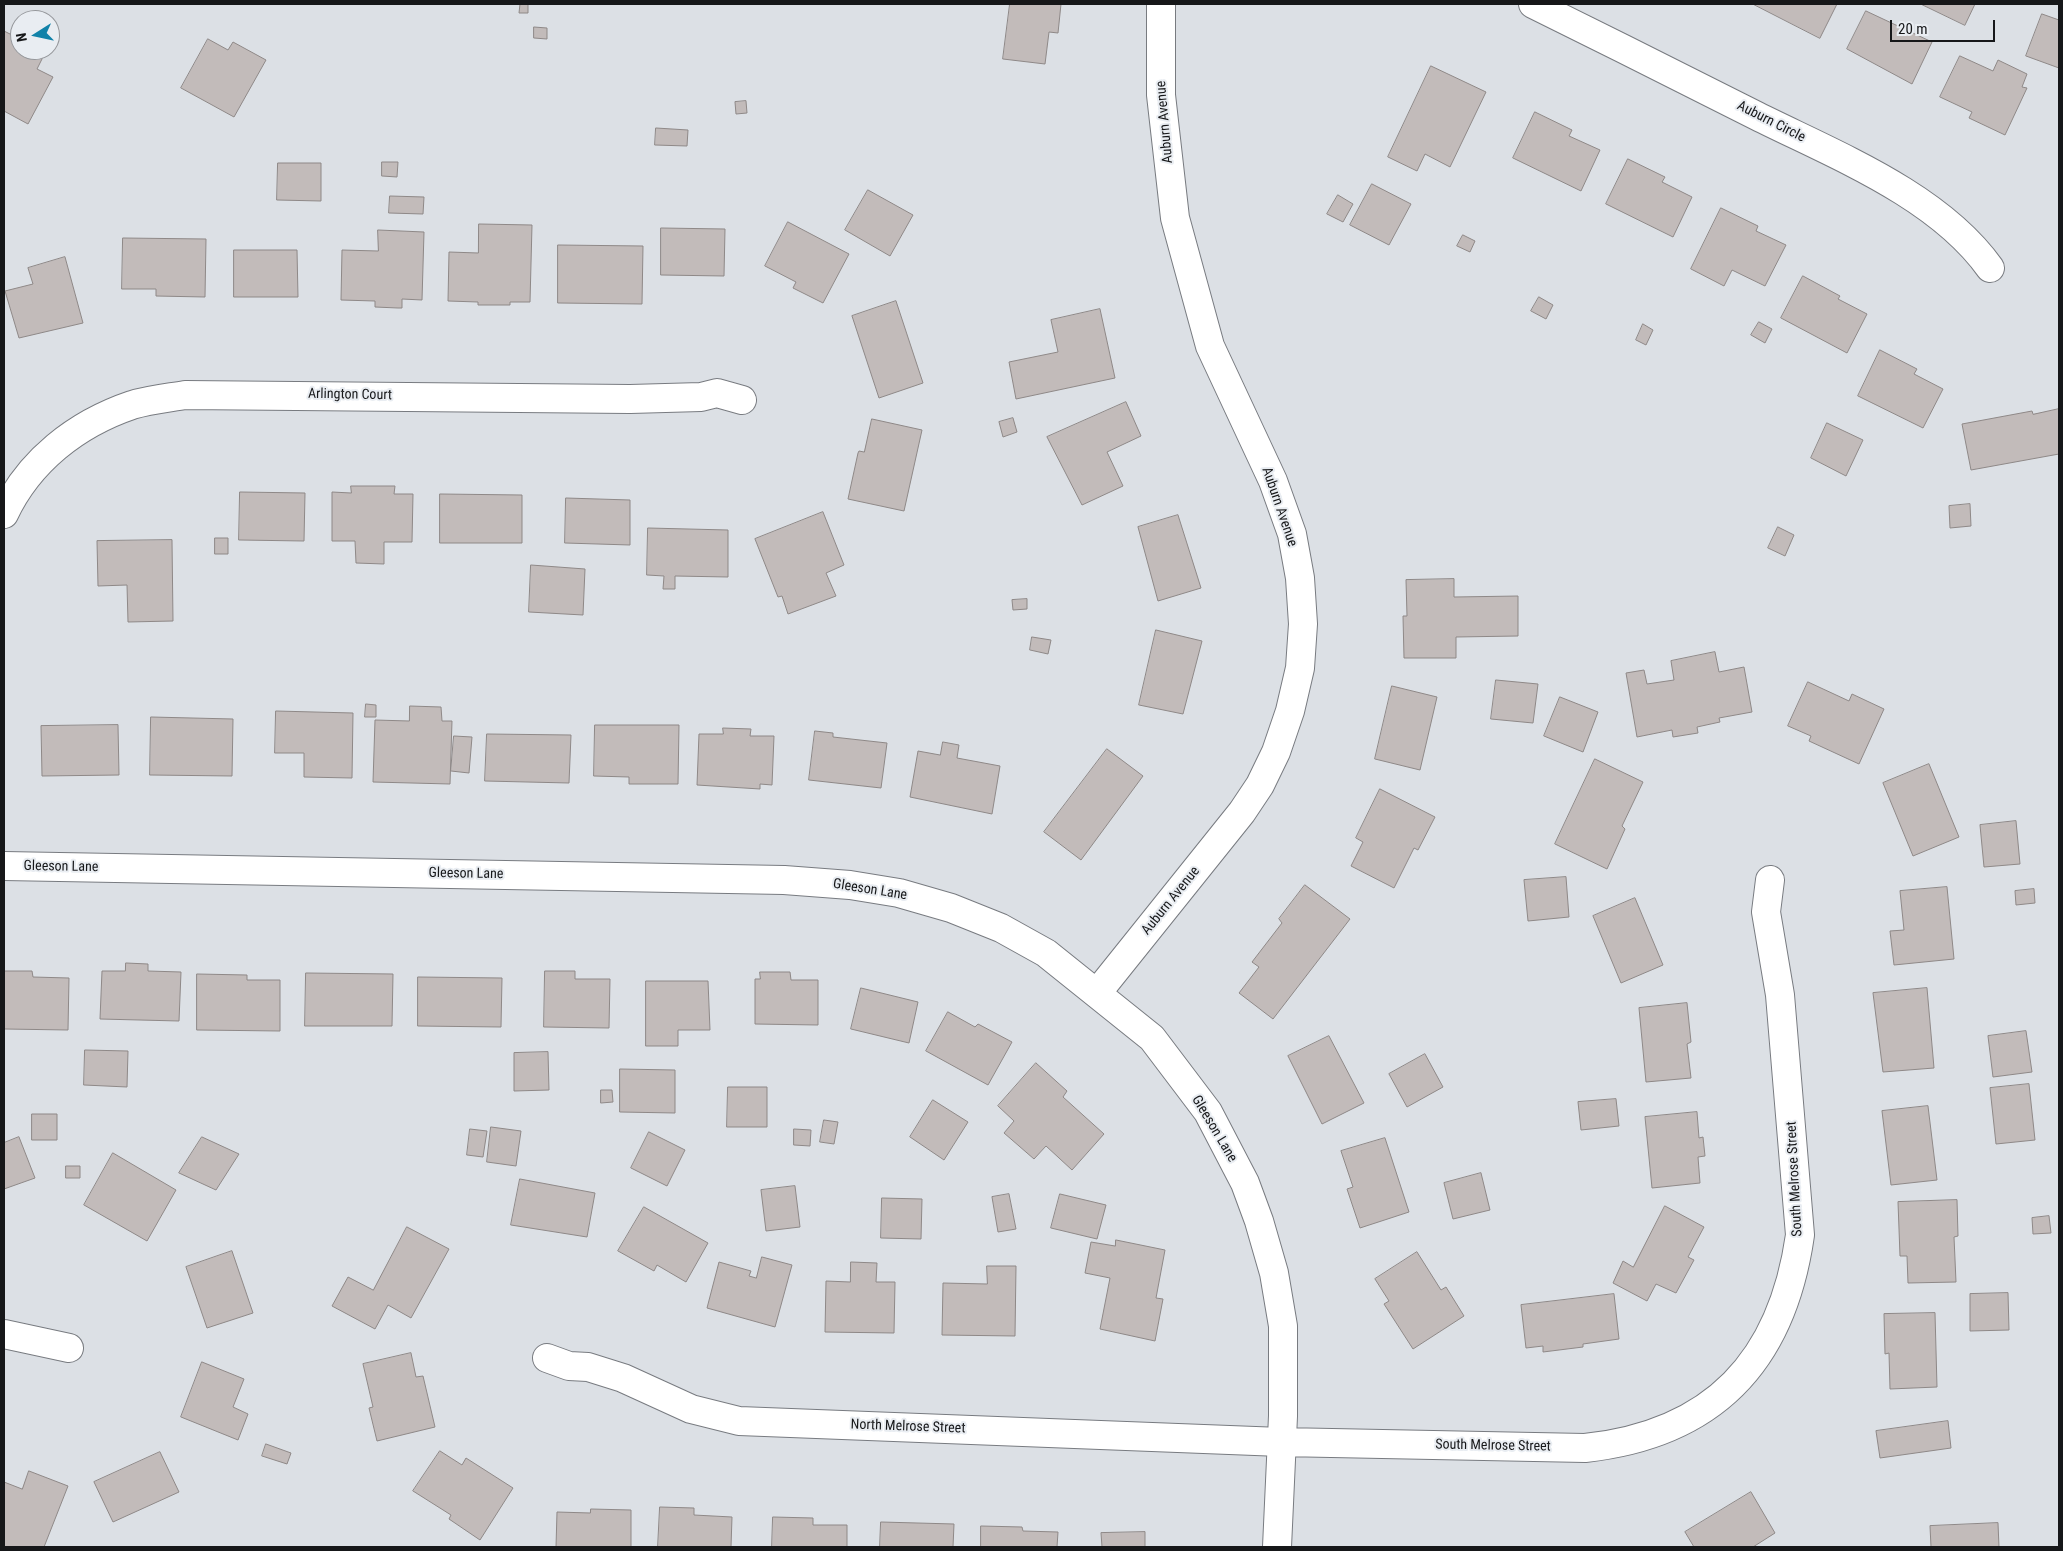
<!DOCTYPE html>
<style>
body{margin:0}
#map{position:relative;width:2063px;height:1551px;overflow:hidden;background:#dce0e5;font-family:"Roboto Condensed",sans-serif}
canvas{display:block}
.frame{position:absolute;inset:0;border:5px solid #161719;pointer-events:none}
.north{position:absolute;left:10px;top:10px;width:50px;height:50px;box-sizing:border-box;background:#e9edf2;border:1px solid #95979b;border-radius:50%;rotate:260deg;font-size:14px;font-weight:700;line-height:20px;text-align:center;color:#161719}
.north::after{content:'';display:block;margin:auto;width:18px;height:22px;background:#1182a9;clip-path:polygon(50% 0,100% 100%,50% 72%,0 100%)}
.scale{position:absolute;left:1890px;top:20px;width:105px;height:22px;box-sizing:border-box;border:2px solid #161719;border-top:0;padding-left:6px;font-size:15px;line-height:18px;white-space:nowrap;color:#161719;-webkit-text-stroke:4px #e9edf2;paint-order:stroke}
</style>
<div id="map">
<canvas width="2063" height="1551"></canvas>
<div class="frame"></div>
<div class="north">N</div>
<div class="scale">20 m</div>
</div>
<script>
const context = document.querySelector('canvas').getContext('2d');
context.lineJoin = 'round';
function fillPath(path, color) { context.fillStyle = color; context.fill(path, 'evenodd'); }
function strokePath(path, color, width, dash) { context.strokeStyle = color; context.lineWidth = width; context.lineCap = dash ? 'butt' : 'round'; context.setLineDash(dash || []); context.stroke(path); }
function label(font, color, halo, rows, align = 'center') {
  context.font = font + ' "Roboto Condensed",sans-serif'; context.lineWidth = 4; context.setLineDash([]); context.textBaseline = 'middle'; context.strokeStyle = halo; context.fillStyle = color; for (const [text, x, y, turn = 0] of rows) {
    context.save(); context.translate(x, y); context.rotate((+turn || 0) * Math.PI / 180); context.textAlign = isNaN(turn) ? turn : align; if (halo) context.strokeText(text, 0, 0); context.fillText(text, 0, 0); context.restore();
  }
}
const building = new Path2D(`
 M514,4H528V13H519L520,4Z
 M1010,4H1061L1058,33L1049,32L1045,64L1003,59Z
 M1753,4H1837L1820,38Z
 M1921,4H1975L1965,25Z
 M1866,11L1932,42L1912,84L1847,49Z
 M2042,14L2059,20V68L2026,56Z
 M534,27L547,28V39L534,38Z
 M4,31L20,39V50H40L45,53L37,69L53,77L28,124L4,111Z
 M208,39L228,50L233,42L266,60L234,117L181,88Z
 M1960,56L1993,71L1998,60L2027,74L2022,87L2027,88L2005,135L1969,118L1972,112L1940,97Z
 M1431,66L1486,92L1450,167L1425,154L1417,171L1388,157Z
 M746,101L747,113L736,114L735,102Z
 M1535,112L1572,130L1569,136L1600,150L1581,191L1513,158Z
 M656,128L688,130L687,146L655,145Z
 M1628,159L1665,177L1662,182L1692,197L1673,237L1606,204Z
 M382,162H398L397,177L382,176Z
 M278,163H321V201L277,200Z
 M1372,184L1411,204L1389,245L1350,225Z
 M868,190L913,215L890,256L845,230Z
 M1338,195L1353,204L1343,222L1327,214Z
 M390,196L424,197L423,214L389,213Z
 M1721,208L1758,226L1756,231L1786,245L1765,286L1732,270L1724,286L1691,269Z
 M788,222L849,254L823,303L793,288L796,282L765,266Z
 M479,224L532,225L530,302H510V305H478V302L448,301L449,252L478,253Z
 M661,228L725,229L724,276L661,275Z
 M378,230L424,232L422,300L402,299V308H398L375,307V301L341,300L342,250L378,251Z
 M1463,235L1475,241L1470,252L1457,246Z
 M123,238L206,239L205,297L156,296V289H122Z
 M558,245L643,246L642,304L558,303Z
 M234,250H297L298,297H234Z
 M65,257L83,323L19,338L5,291L33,284L28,268Z
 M1803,276L1840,296L1838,299L1867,314L1847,353L1781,318Z
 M1539,297L1553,305L1546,319L1531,311Z
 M896,301L923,383L879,398L852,316Z
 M1100,309L1115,378L1016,399L1009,362L1058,352L1051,320Z
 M1759,322L1772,329L1765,343L1751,335Z
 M1643,324L1653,330L1646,345L1636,340Z
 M1880,350L1917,369L1914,374L1943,389L1923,428L1858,396Z
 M1126,402L1141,436L1107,452L1123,486L1082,505L1047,437Z
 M2059,409V454L1971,470L1962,424L2032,411L2033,414Z
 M1013,418L1017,432L1003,437L999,422Z
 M872,419L922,430L904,511L848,499L858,453L859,451L864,452Z
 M1827,423L1863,440L1846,476L1811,458Z
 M351,486H395L394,494H413L412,542H384V564L356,563L355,541H332V492L351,493Z
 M240,492L305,493L304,541L239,540Z
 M440,494L522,495V543H440Z
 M566,498L630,500V545L565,543Z
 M1970,504L1971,526L1950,528L1949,506Z
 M823,512L844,565L826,573L836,596L788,614L782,596L778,597L755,539Z
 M1178,515L1201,588L1158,601L1138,527Z
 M1778,527L1794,535L1785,556L1768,548Z
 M648,528L728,530V577L675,576V589H663L664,576L647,575Z
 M215,538H228V554H215Z
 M172,540L173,621L128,622L127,585L98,586L97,541Z
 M531,565L585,569L583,615L529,612Z
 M1454,579V597L1518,596V636L1456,637V658H1404L1403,616H1407L1406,580Z
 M1027,599V609L1013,610L1012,600Z
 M1156,630L1202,641L1183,714L1139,705Z
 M1032,637L1051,640L1048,654L1030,650Z
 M1715,652L1719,672L1744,667L1752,712L1719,718L1720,722L1697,727L1698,733L1673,737L1672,730L1637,737L1626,673L1644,670L1647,684L1674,680L1671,661Z
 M1496,680L1538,684L1533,723L1491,719Z
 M1808,682L1849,701L1852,694L1884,709L1859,764L1809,741L1811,736L1788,726Z
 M1392,686L1437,697L1420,770L1375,759Z
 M1560,697L1598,712L1583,752L1544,736Z
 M366,704L376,705V717H365Z
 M410,706L441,707L442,721H452L450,784L373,782L375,720L409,721Z
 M276,711L353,713L352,778L304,777V753H275Z
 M151,717L233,719L232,776L150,775Z
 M118,725L119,775L42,776L41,726Z
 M595,725H679L678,784H629V777L594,776Z
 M723,728L751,729L750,736H774L772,785L760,784V789L697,785L699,734H723Z
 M815,731L833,733V737L887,743L881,788L809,780Z
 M487,734L571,735L569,783L485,781Z
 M454,736L472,737L469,773L451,771Z
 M943,742L959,745L957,758L1000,766L992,814L910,797L918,751L940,755Z
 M1107,749L1143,776L1081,860L1044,832Z
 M1595,759L1643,782L1622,826L1625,829L1607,869L1555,844Z
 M1929,764L1959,837L1913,856L1883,783Z
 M1380,789L1435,817L1418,850L1414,848L1394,888L1351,866L1363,842L1356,838Z
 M2016,821L2020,864L1984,867L1980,825Z
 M1566,877L1569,917L1528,921L1524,880Z
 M1305,885L1350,919L1273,1019L1239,993L1259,967L1252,962L1282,923L1279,919Z
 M1947,887L1954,959L1894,965L1890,931L1904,930L1900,891Z
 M2034,889L2035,903L2016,905L2015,891Z
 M1635,898L1663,965L1621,983L1593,916Z
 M126,963L148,964V971L181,972L179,1021L100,1019L102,971H125Z
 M4,971H32L33,977L69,978L68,1030L4,1029Z
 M545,971H575V979H610L609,1028L544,1027Z
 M760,972H790L791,980H818V1025L755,1024V979H760Z
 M306,973L393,974L392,1026H305Z
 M197,974L247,975V980H280V1031L197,1030Z
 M418,977L502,978L501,1027L418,1026Z
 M646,981H708L710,1030H678V1046H646Z
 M861,988L918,1002L909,1043L851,1029Z
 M1927,988L1934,1068L1883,1072L1873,993Z
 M1687,1003L1691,1042L1687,1044L1691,1078L1646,1082L1639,1008Z
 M948,1012L975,1027L978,1024L1012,1042L988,1085L926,1051Z
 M2026,1031L2032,1072L1993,1077L1988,1036Z
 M1329,1036L1364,1103L1322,1124L1288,1056Z
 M85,1050L128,1051L127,1087L84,1085Z
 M548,1052L549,1090L514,1091V1053Z
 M1425,1054L1443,1087L1407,1107L1389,1074Z
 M1036,1063L1067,1091L1063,1097L1104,1134L1072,1170L1046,1146L1034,1159L1004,1133L1014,1121L998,1106Z
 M620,1069L675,1070V1113L620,1112Z
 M2029,1084L2035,1140L1996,1144L1990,1088Z
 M728,1087H767V1127H727Z
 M601,1090H612L613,1102L601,1103Z
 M1616,1099L1619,1126L1581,1130L1578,1102Z
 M933,1100L968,1122L944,1160L910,1137Z
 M1928,1106L1937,1180L1891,1185L1882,1111Z
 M1697,1112L1699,1138L1703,1137L1705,1156L1698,1157L1700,1183L1652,1188L1645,1117Z
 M32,1114H57V1140H32Z
 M824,1120L838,1122L834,1144L820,1142Z
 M491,1127L521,1131L516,1166L487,1162Z
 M470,1129L487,1131L483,1157L467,1155Z
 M794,1129L811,1130L810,1146L794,1145Z
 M649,1132L685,1150L667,1186L631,1168Z
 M19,1137L35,1178L4,1189V1143Z
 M202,1137L239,1154L216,1190L179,1173Z
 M1385,1138L1409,1212L1360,1228L1347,1189L1353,1187L1341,1151Z
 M113,1153L176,1190L147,1241L84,1205Z
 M66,1166H80V1178H66Z
 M1481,1173L1490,1210L1453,1219L1444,1183Z
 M520,1179L595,1193L587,1237L511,1225Z
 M795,1186L800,1227L766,1231L761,1190Z
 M1009,1194L1016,1229L998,1232L992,1197Z
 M1060,1194L1106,1205L1097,1239L1051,1228Z
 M882,1198L922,1199L921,1239L881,1238Z
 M1957,1200L1958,1236L1954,1237L1956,1282L1908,1283L1907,1256H1900L1898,1202Z
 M1665,1206L1704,1227L1688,1257L1694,1260L1676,1293L1656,1284L1647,1301L1613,1283L1623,1261L1633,1267Z
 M644,1207L708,1243L686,1282L657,1265L654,1271L618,1251Z
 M2049,1216L2051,1233L2033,1234L2032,1218Z
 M407,1227L449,1249L411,1318L388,1305L375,1329L332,1306L348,1277L373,1290Z
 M1116,1240L1165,1250L1156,1298L1163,1299L1155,1341L1100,1329L1110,1278L1085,1273L1091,1242L1115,1246Z
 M232,1251L253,1313L207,1328L186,1267Z
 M1417,1252L1441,1290L1446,1287L1464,1316L1413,1349L1384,1304L1389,1301L1375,1279Z
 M762,1257L792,1265L775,1327L707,1308L719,1262L751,1271L749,1276L756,1278Z
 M851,1262L877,1263L876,1282H895L894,1333L825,1332L826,1281L850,1282Z
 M987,1266H1016L1015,1336L942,1335L943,1283L987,1284Z
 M2008,1293L2009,1330L1970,1331V1294Z
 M1614,1294L1619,1339L1583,1344V1347L1543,1352V1346L1526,1348L1521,1305Z
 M1935,1313L1937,1387L1890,1389L1889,1353L1885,1354L1884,1314Z
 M411,1353L416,1377L423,1376L435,1427L377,1441L369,1408L373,1407L363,1364Z
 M202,1362L244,1379L233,1407L248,1414L238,1440L181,1417Z
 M1948,1421L1951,1448L1880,1458L1876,1431Z
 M266,1444L291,1453L287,1464L262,1456Z
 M440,1451L462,1465L466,1458L513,1488L480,1540L449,1519L451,1515L413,1491Z
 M160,1452L179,1492L113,1522L94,1482Z
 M29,1471L68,1486L44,1547H4V1482L22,1489Z
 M1751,1492L1775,1533L1753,1547H1694L1685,1532Z
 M660,1507L694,1508V1515L732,1517L731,1547H658Z
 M591,1509L631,1510V1547H556L557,1512L590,1513Z
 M773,1517L813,1518V1525H847V1547H772Z
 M881,1522L954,1524L953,1547H880Z
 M1998,1523L1999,1547H1931L1930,1526Z
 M981,1526L1022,1527L1023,1531L1058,1532L1057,1547H981Z
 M1145,1532V1547H1102L1101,1533Z`);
fillPath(building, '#c2bbba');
strokePath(building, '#8e8887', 1);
const minor = new Path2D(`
 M1533,4C1608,41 1682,78 1757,116C1835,155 1938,195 1990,268
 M4,514C29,461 76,424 132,405C148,400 167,398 185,395L630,399L701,397L717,393L742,400
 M4,866L784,880L850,885L899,893L951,908L1001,928L1046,953L1152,1038L1208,1112L1245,1183L1259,1221L1274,1273L1283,1326V1416L1277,1547
 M1097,993L1242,812L1260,785L1276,752L1290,711L1300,668L1303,624L1300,578L1292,534L1273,481L1210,346L1175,218L1161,95V4
 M4,1334L69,1348
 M547,1358L569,1366L588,1367L623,1378L691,1409L739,1421L1281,1442L1585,1448C1714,1434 1782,1361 1800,1235L1780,995L1766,912L1770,880`);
strokePath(minor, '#787b80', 30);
strokePath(minor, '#fff', 28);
label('14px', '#161719', '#e9edf2', [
 ["Auburn Avenue",1165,122,-95],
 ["Auburn Circle",1771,122,27],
 ["Arlington Court",350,395,1],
 ["Auburn Avenue",1279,507,71],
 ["Gleeson Lane",61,867,1],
 ["Gleeson Lane",466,874,1],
 ["Gleeson Lane",870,890,9],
 ["Auburn Avenue",1171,901,-51],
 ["Gleeson Lane",1214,1129,59],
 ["South Melrose Street",1795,1179,-93],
 ["North Melrose Street",908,1427,2],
 ["South Melrose Street",1493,1446,1]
]);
</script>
